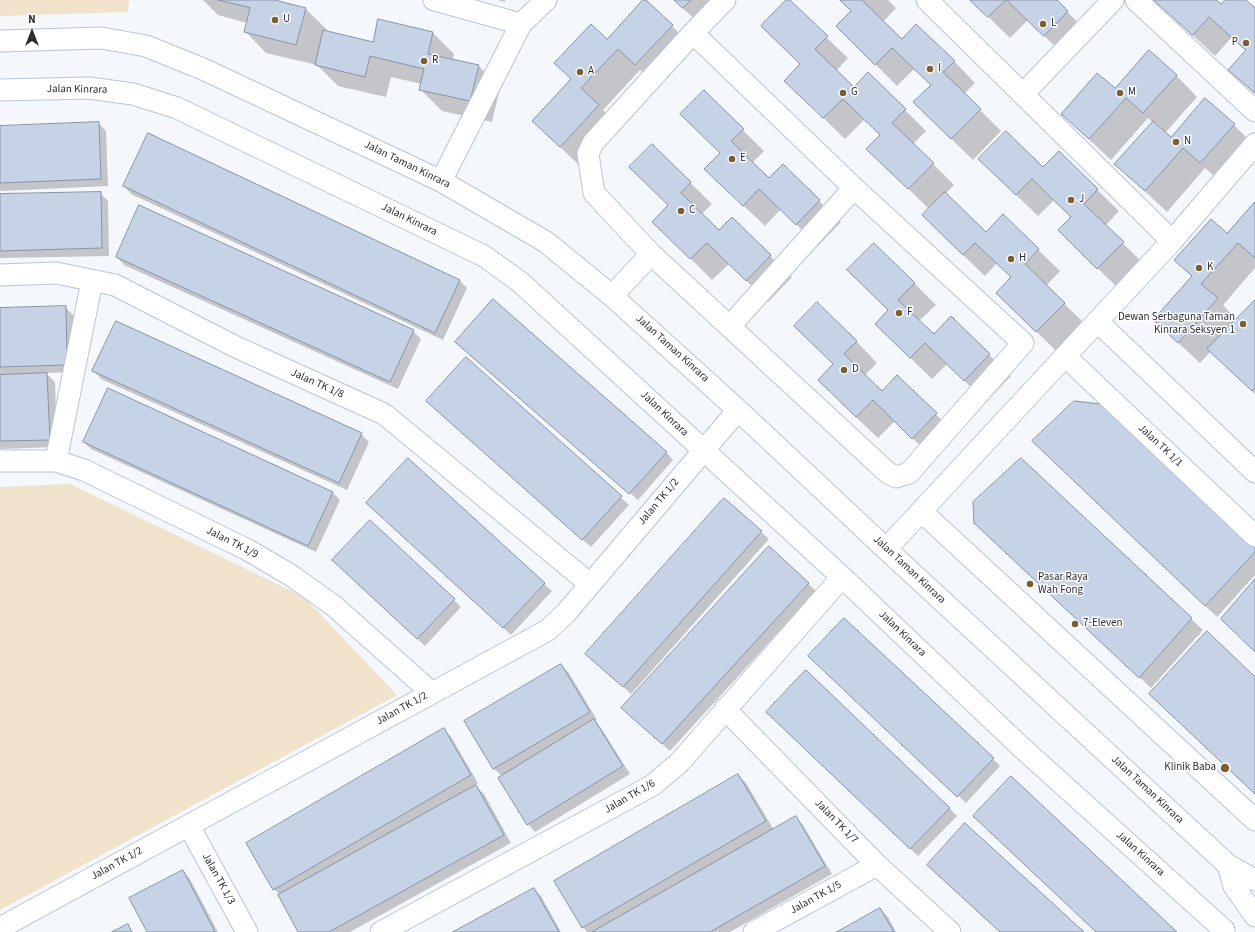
<!DOCTYPE html>
<style>
body{margin:0}
#map{position:relative;width:1255px;height:932px;overflow:hidden;background:#f4f7fb;font-family:"Source Sans 3",sans-serif}
canvas{display:block}
.north{position:absolute;left:12px;top:12px;width:40px;height:40px;-webkit-text-stroke:3px #fff;paint-order:stroke;rotate:0deg;font-size:11px;font-weight:700;line-height:16px;text-align:center;color:#292d35}
.north::after{content:'';display:block;margin:auto;width:14px;height:18px;background:#292d35;clip-path:polygon(50% 0,100% 100%,50% 72%,0 100%)}
</style>
<div id="map">
<canvas width="1255" height="932"></canvas>
<div class="north">N</div>
</div>
<script>
const context = document.querySelector('canvas').getContext('2d');
context.lineJoin = 'round';
function fillPath(path, color) { context.fillStyle = color; context.fill(path, 'evenodd'); }
function strokePath(path, color, width, dash) { context.strokeStyle = color; context.lineWidth = width; context.lineCap = dash ? 'butt' : 'round'; context.setLineDash(dash || []); context.stroke(path); }
function label(font, color, halo, rows, align = 'center') {
  context.font = font + ' "Source Sans 3",sans-serif'; context.lineWidth = 3; context.setLineDash([]); context.textBaseline = 'middle'; context.strokeStyle = halo; context.fillStyle = color; for (const [text, x, y, turn = 0] of rows) {
    context.save(); context.translate(x, y); context.rotate((+turn || 0) * Math.PI / 180); context.textAlign = isNaN(turn) ? turn : align; if (halo) context.strokeText(text, 0, 0); context.fillText(text, 0, 0); context.restore();
  }
}
fillPath(new Path2D(`
 M0,0H129L128,12L0,16Z
 M70,484L304,597L397,695L0,910V487Z`), '#f1e2cb');
fillPath(new Path2D(`
 M203,0H278V2L305,8L327,30L326,32L374,43L433,33L454,54L453,60L479,66L500,88L492,122L442,111L421,90L422,84L391,77L386,97L338,86L317,65L266,53L245,31L247,23L218,15Z
 M497,0H505V2Z
 M674,0H732L705,29Z
 M787,0L848,58L836,71L854,88L905,110L926,131L913,144L954,185L945,194L986,233L1003,216L1060,271L1046,286L1086,325L1058,353L1019,314L1013,278L997,263L985,276L944,237L929,209L889,170L881,135L865,119L845,139L807,102L802,64Z
 M841,0H888L896,8L883,22L902,40L954,61L975,83L964,94L1001,131L973,160L936,124L932,85L914,69L897,86L859,48L852,11Z
 M971,0H1055L1089,33L1066,57L1028,20L1010,38Z
 M1155,0H1215L1221,6L1226,0H1244L1255,10V94L1230,70L1246,51L1231,38L1215,56Z
 M672,26L693,47L657,86L640,70L603,110L620,127L582,168L533,121L607,40Z
 M1176,75L1197,97L1165,133L1171,138L1234,125L1255,146L1222,183L1205,168L1167,212L1116,164L1153,123L1148,118L1111,160L1062,114L1115,90Z
 M704,92L764,151L752,163L769,179L783,166L841,222L818,246L781,209L765,226L727,190L721,153Z
 M98,123L106,131L108,186L0,191V127Z
 M652,145L712,204L702,214L719,231L732,219L792,277L768,302L729,264L712,280L675,243L669,206Z
 M1059,153L1119,211L1105,226L1144,264L1119,289L1081,252L1072,217L1054,200L1038,216L1001,180L1043,169Z
 M124,186L460,281L467,288L443,340L131,194Z
 M100,193L108,201L109,256L0,258V195Z
 M1255,204V268L1223,305L1237,320L1255,301V394L1211,351L1200,363L1154,320L1192,277L1176,260L1227,235Z
 M117,257L413,331L421,339L398,389L124,265Z
 M914,283L936,305L919,321L934,335L951,318L1011,376L986,402L947,364L932,379L897,345L889,311L869,291Z
 M65,307L73,315L74,372L46,373L55,382L57,447L0,449V309Z
 M796,326L856,341L877,363L865,375L882,392L897,376L957,435L934,459L895,421L878,438L840,402L835,364Z
 M464,349L666,452L673,460L638,500Z
 M466,359L629,505L591,547L435,409Z
 M94,371L361,434L369,442L347,490L101,379Z
 M108,390L333,493L340,500L316,552L91,449L84,442Z
 M1045,453L1255,541V575L1217,617Z
 M408,459L552,591L511,635L375,510Z
 M1021,460L1203,630L1151,688L987,534Z
 M761,532L769,539L631,694L594,661Z
 M769,547L816,591L670,751L630,715Z
 M341,567L454,600L461,607L425,646Z
 M817,664L993,759L1000,766L966,803Z
 M561,665L569,673L597,720L595,721L601,728L630,774L535,832L528,824L502,776L494,769L466,721Z
 M775,719L949,808L957,816L918,856Z
 M444,729L451,737L478,783L475,785L484,794L511,843L350,932H299L280,895L274,889Z
 M738,775L746,783L774,830L796,817L803,825L832,874L730,932H587L583,927Z
 M183,871L190,879L218,932H148Z
 M534,889L541,896L561,932H455Z
 M880,909L888,917L896,932H839Z`), '#0003');
const building = new Path2D(`
 M218,0H275L306,8L296,45L244,32L250,8Z
 M643,0H646L673,25L635,65L618,49L581,88L599,105L560,147L532,121L571,79L554,63L591,24L607,39Z
 M674,0H691L683,8Z
 M786,0H790L828,36L815,49L854,87L868,72L906,109L892,123L934,163L908,189L866,149L880,135L843,99L823,118L784,81L800,64L761,26Z
 M840,0H862L902,39L916,24L955,61L943,72L981,109L951,139L913,102L931,85L892,48L875,65L836,26L851,11Z
 M970,0H1006L988,17Z
 M1007,0H1057L1068,11L1044,36Z
 M1154,0H1216L1221,4L1225,0H1246L1255,8V93L1228,70L1246,50L1209,17L1193,35Z
 M378,19L433,32L428,54L479,65L470,101L419,90L424,69L370,56L365,77L315,65L323,30L373,42Z
 M1149,50L1177,75L1143,113L1126,98L1089,139L1061,114L1097,73L1115,88Z
 M704,90L744,129L731,141L769,178L783,164L820,200L796,225L759,189L743,206L704,169L720,153L680,114Z
 M1205,98L1235,124L1200,163L1183,148L1145,191L1114,164L1153,121L1171,137Z
 M99,122L101,179L0,183V126Z
 M1006,131L1043,167L1059,151L1098,189L1084,204L1124,242L1097,269L1058,230L1071,217L1032,179L1016,195L978,159Z
 M148,133L460,280L435,333L123,186Z
 M652,144L691,182L681,193L719,230L732,217L771,255L746,281L707,243L690,259L652,222L668,205L629,167Z
 M101,192L102,248L0,251V194Z
 M945,192L986,232L1003,214L1039,249L1025,264L1065,303L1036,332L996,293L1011,277L975,243L963,255L922,215Z
 M1255,202V258L1238,243L1201,284L1218,298L1178,343L1153,320L1192,276L1174,260L1211,219L1227,233Z
 M139,205L414,330L390,382L116,257Z
 M874,243L915,283L898,300L934,334L951,316L990,354L964,381L925,343L910,358L875,324L888,310L847,270Z
 M493,299L667,452L629,494L455,342Z
 M1255,300V388L1252,391L1207,349Z
 M817,302L857,341L844,354L882,391L897,375L937,413L912,439L873,400L856,417L818,380L833,364L794,326Z
 M66,306L67,365L0,367V308Z
 M116,321L362,433L339,483L92,371Z
 M466,357L622,496L582,540L426,401Z
 M47,373L50,440L0,441V375Z
 M108,388L333,492L308,546L83,442Z
 M1074,401L1101,404L1255,540V552L1205,606L1032,441Z
 M408,458L545,583L503,628L366,503Z
 M1021,458L1192,618L1139,678L974,523L973,502Z
 M724,498L762,531L623,687L585,654Z
 M370,520L455,599L417,639L332,560Z
 M769,546L809,583L662,744L621,708Z
 M1255,579V652L1221,619Z
 M844,618L994,758L957,797L808,656Z
 M1207,631L1255,677V794L1149,694Z
 M561,664L590,712L493,769L464,721Z
 M806,670L950,808L910,849L766,712Z
 M594,719L623,766L527,825L498,778Z
 M444,728L471,775L273,890L246,843Z
 M738,774L766,821L582,928L554,881Z
 M1011,776L1177,932H1096L973,816Z
 M476,785L504,835L329,932H298L278,895Z
 M796,816L825,866L710,932H592Z
 M965,823L1084,932H1000L927,865Z
 M183,870L215,932H147L129,898Z
 M534,888L559,932H453Z
 M880,908L894,932H837Z
 M128,924L132,932H112Z`);
fillPath(building, '#c6d2e6');
strokePath(building, '#8893a6', 1);
const minor = new Path2D(`
 M434,0L521,24
 M927,0L1172,241
 M1136,0L1255,111
 M693,33L854,188L1023,343L909,473L896,477L888,473L651,254L594,193L588,154L593,143L693,33L725,0
 M0,41L102,38L146,46L203,69L441,181L546,242L612,296L738,410L886,549L1228,865L1255,880
 M0,90L89,88L133,94L177,108L484,256L520,282L842,577L1020,746L1224,930
 M1023,94L1113,0
 M441,181L521,24L546,0
 M0,275L56,273L115,285L236,347L384,414L590,584
 M612,296L651,254
 M1098,322L1255,472
 M730,326L854,188
 M1066,357L1255,536
 M0,461H56L84,470L248,550L292,576L334,606L432,693
 M56,461L92,281
 M922,512L1255,820
 M886,549L1172,241L1255,144
 M725,709L877,865L950,932
 M189,826L247,932
 M1228,865L1234,886L1255,916
 M0,928L548,630L566,613L738,410
 M381,932L653,785L679,763L842,577
 M754,932L877,865`);
strokePath(minor, '#b9c5d9', 23);
strokePath(minor, '#fff', 21);
for (const [x, y, r, color] of [
 [275,20,4,"#7b5f32"],
 [1043,24,4,"#7b5f32"],
 [1246,43,4,"#7b5f32"],
 [424,61,4,"#7b5f32"],
 [930,69,4,"#7b5f32"],
 [580,72,4,"#7b5f32"],
 [843,93,4,"#7b5f32"],
 [1120,93,4,"#7b5f32"],
 [1176,142,4,"#7b5f32"],
 [732,159,4,"#7b5f32"],
 [1071,200,4,"#7b5f32"],
 [681,211,4,"#7b5f32"],
 [1011,259,4,"#7b5f32"],
 [1199,268,4,"#7b5f32"],
 [899,313,4,"#7b5f32"],
 [1243,324,4,"#7b5f32"],
 [844,370,4,"#7b5f32"],
 [1030,584,4,"#7b5f32"],
 [1075,624,4,"#7b5f32"],
 [1225,768,5,"#7b5f32"]
]) { const dot = new Path2D(); dot.arc(x, y, r, 0, 2 * Math.PI); context.fillStyle = color; context.fill(dot); strokePath(dot, '#fff', 1.5); }
label('11px', '#292d35', '#fff', [
 ["U",283,20],
 ["L",1051,24],
 ["P",1238,43,"right"],
 ["R",432,61],
 ["I",938,69],
 ["A",588,72],
 ["G",851,93],
 ["M",1128,93],
 ["N",1184,142],
 ["E",740,159],
 ["J",1079,200],
 ["C",689,211],
 ["H",1019,259],
 ["K",1207,268],
 ["F",907,313],
 ["Dewan Serbaguna Taman",1235,318,"right"],
 ["Kinrara Seksyen 1",1235,331,"right"],
 ["D",852,370],
 ["Pasar Raya",1038,578],
 ["Wah Fong",1038,591],
 ["7-Eleven",1083,624],
 ["Klinik Baba",1216,768,"right"]
], 'left');
label('11px', '#292d35', '#fff', [
 ["Jalan Kinrara",77,90,1],
 ["Jalan Taman Kinrara",407,165,26],
 ["Jalan Kinrara",409,220,26],
 ["Jalan Taman Kinrara",672,349,42],
 ["Jalan TK 1/8",317,384,24],
 ["Jalan Kinrara",664,414,43],
 ["Jalan TK 1/1",1160,446,43],
 ["Jalan TK 1/2",659,502,-50],
 ["Jalan TK 1/9",232,543,27],
 ["Jalan Taman Kinrara",909,570,43],
 ["Jalan Kinrara",902,634,44],
 ["Jalan TK 1/2",402,709,-29],
 ["Jalan Taman Kinrara",1147,790,43],
 ["Jalan TK 1/6",630,797,-30],
 ["Jalan TK 1/7",836,822,46],
 ["Jalan Kinrara",1140,854,42],
 ["Jalan TK 1/2",117,864,-29],
 ["Jalan TK 1/3",218,879,61],
 ["Jalan TK 1/5",816,898,-29]
]);
</script>
